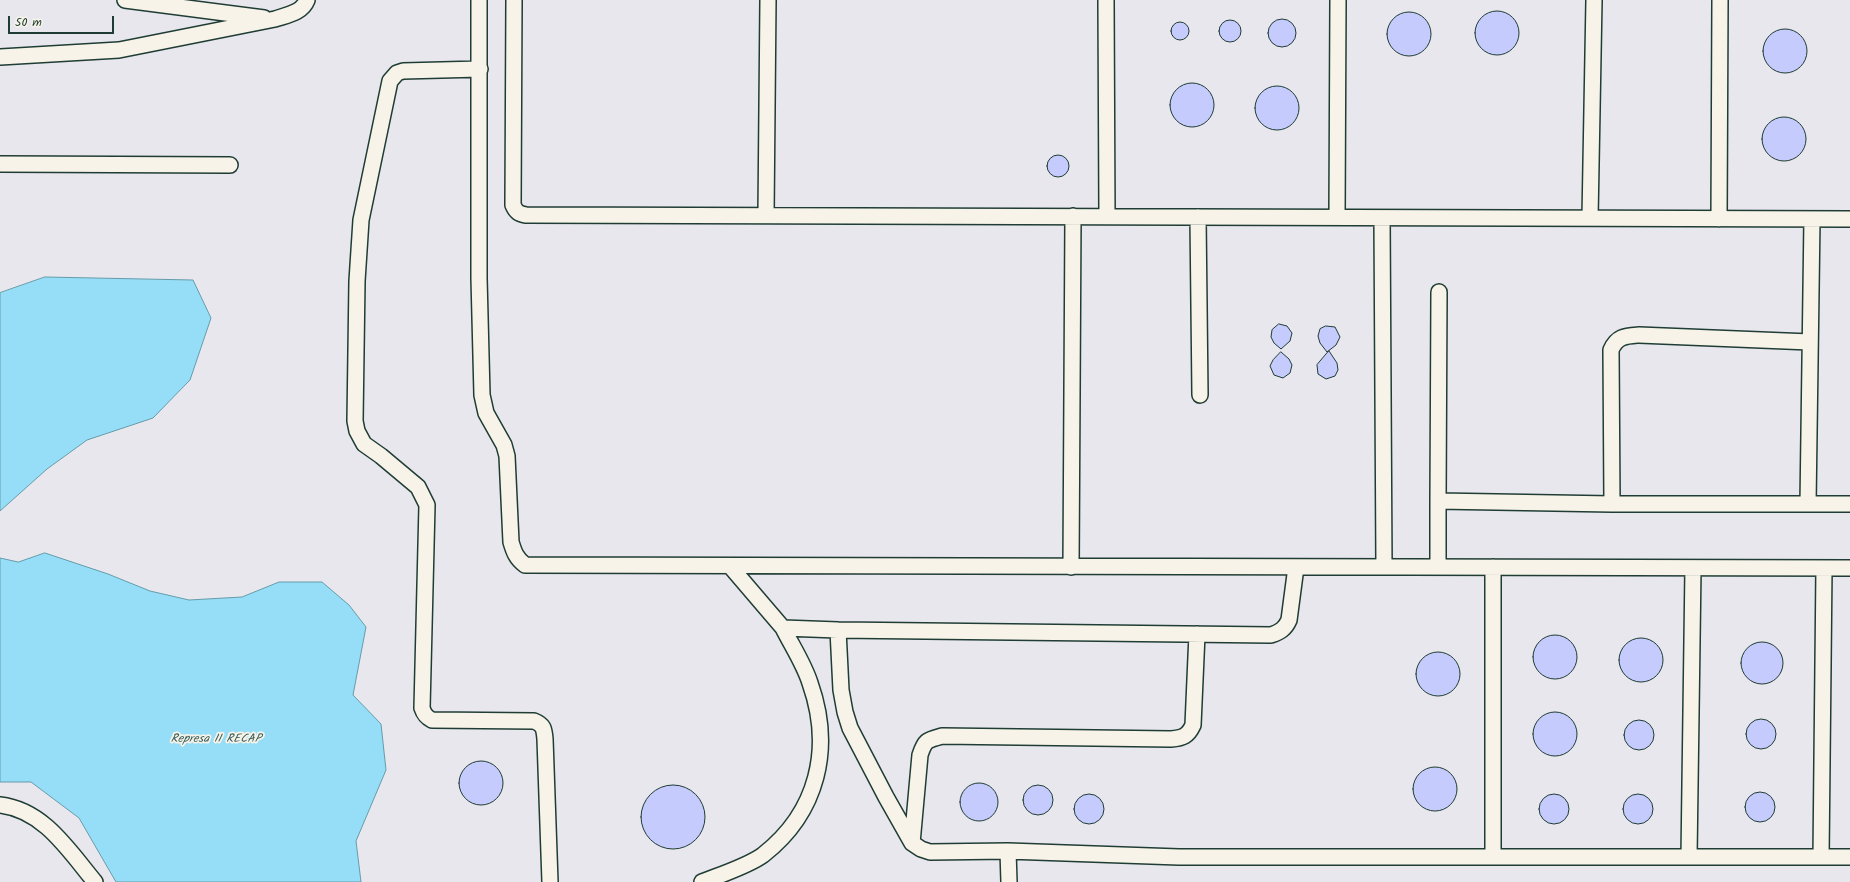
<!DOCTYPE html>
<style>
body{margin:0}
#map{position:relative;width:1850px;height:882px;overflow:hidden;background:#f7f3e8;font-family:Kalam,sans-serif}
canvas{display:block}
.scale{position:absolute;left:8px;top:16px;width:106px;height:18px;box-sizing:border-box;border:2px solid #1f3d34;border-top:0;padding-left:5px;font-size:12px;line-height:14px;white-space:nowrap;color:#1f3d34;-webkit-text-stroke:3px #f7f3e8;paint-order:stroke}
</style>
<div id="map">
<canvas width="1850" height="882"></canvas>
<div class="scale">50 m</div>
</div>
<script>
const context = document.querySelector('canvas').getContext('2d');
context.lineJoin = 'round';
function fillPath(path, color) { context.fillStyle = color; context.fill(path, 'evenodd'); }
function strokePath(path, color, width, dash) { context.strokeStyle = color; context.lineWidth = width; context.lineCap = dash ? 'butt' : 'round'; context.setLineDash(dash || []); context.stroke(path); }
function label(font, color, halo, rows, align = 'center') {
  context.font = font + ' Kalam,sans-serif'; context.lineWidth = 3.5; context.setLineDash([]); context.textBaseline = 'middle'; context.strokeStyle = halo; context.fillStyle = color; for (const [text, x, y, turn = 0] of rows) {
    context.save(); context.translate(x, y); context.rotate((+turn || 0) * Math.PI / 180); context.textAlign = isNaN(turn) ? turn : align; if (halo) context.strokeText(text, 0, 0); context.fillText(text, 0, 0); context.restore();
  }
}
fillPath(new Path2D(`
 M0,0H1850V882H0Z`), '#e8e7ee');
const water = new Path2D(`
 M45,277L193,280L211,318L190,380L153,418L87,440L47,469L0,511V293Z
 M45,553L108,574L150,591L189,600L242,597L279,582H322L349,605L366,627L353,695L381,724L386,770L356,841L361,882H116L79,818L31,782H0V558L18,562Z`);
fillPath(water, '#96ddf8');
strokePath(water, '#669daa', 1);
const building = new Path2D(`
 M1475 33a22 22 0 1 1 44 0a22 22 0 1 1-44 0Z
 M1387 34a22 22 0 1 1 44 0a22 22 0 1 1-44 0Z
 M1268 33a14 14 0 1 1 28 0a14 14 0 1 1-28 0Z
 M1219 31a11 11 0 1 1 22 0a11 11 0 1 1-22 0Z
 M1171 31a9 9 0 1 1 18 0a9 9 0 1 1-18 0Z
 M1763 51a22 22 0 1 1 44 0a22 22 0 1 1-44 0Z
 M1170 105a22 22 0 1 1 44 0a22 22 0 1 1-44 0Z
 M1255 108a22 22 0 1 1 44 0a22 22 0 1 1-44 0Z
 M1762 139a22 22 0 1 1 44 0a22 22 0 1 1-44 0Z
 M1047 166a11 11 0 1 1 22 0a11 11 0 1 1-22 0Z
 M1279,324L1287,326L1292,333L1290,341L1281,349L1274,343L1271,337L1272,330Z
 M1326,326L1335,327L1340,337L1336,345L1327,352L1320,343L1318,336L1320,329Z
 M1329,351L1337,363L1338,370L1335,376L1326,379L1318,374L1317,365Z
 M1281,352L1289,359L1292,365L1290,373L1283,378L1274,375L1270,366L1273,360Z
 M1533 657a22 22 0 1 1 44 0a22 22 0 1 1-44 0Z
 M1619 660a22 22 0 1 1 44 0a22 22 0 1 1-44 0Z
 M1741 663a21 21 0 1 1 42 0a21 21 0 1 1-42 0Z
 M1416 674a22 22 0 1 1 44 0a22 22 0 1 1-44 0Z
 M1533 734a22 22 0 1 1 44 0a22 22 0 1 1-44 0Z
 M1746 734a15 15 0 1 1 30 0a15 15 0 1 1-30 0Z
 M1624 735a15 15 0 1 1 30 0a15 15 0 1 1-30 0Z
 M459 783a22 22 0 1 1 44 0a22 22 0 1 1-44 0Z
 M1413 789a22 22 0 1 1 44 0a22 22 0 1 1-44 0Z
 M960 802a19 19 0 1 1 38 0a19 19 0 1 1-38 0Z
 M1023 800a15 15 0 1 1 30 0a15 15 0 1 1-30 0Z
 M641 817a32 32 0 1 1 64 0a32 32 0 1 1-64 0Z
 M1745 807a15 15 0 1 1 30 0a15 15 0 1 1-30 0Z
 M1623 809a15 15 0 1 1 30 0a15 15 0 1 1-30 0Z
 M1539 809a15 15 0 1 1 30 0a15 15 0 1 1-30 0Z
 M1074 809a15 15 0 1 1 30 0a15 15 0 1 1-30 0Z`);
fillPath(building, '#c6cbfd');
strokePath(building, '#1f3d34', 1);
const minor = new Path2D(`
 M125,0L264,18
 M479,0V278L482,395L486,413L504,445L507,456L511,542C514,552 516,558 525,565L1850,568
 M514,0L513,205C516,212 519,214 526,215L1850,219
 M1106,0L1107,216
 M0,57L119,50L275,19C287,15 302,13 307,0
 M480,69L403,71L397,73L390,81L361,220L357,281L355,421L357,431L364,444L381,456L418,487L427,505L422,708C424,714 426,717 432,720L534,721C544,725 544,729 545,739L550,882
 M0,164L230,165
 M766,215L768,0
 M1198,217L1200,395
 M1337,217L1338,0
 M1382,218L1384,567
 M1590,218L1594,0
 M1719,219L1720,0
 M1438,501L1439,292
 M1612,504L1611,350C1617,336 1626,336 1639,335L1810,342
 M1808,504L1812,219
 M730,566L783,628L838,630
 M1071,567L1073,216
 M1438,567V501L1612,504H1850
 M0,805C44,810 69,851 95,882
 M912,843L920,755C925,740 927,740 942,736L1171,739C1183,738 1188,736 1193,725L1197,634
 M1008,851L1179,857H1850
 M1493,857V567
 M1689,857L1693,568
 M1821,857L1824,568
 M702,882C720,875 748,866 763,855C818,812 833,748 810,683C804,664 792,646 783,628
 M1009,882L1008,851L930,852L921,849L912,843L886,797L850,728L845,712L841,690L838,630L1271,635C1280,632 1285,629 1289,620L1296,567`);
strokePath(minor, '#1f3d34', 18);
strokePath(minor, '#f7f3e8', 15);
label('italic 12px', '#375d5b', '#f7f3e8', [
 ["Represa II RECAP",216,740]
]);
</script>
